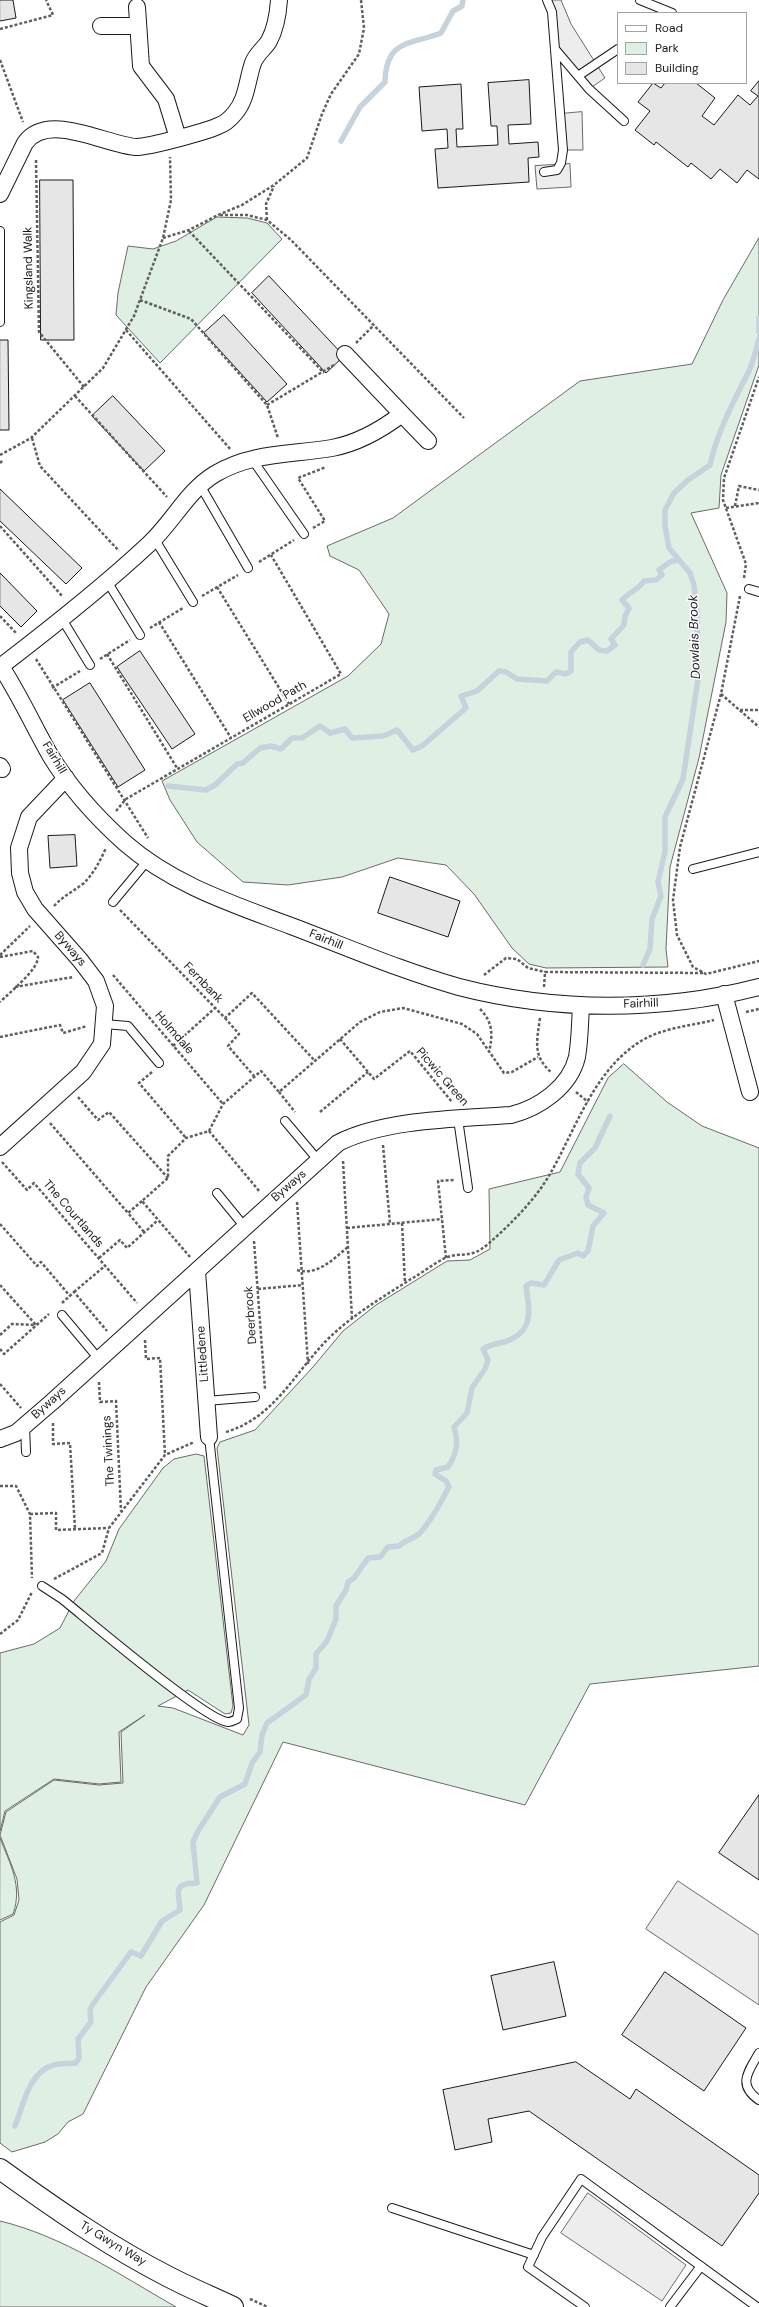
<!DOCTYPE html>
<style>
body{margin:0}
#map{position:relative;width:759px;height:2307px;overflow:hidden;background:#fff;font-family:"DM Sans",sans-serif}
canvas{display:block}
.legend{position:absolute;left:617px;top:12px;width:130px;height:72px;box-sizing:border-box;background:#fff;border:1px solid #a3a3a3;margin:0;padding:5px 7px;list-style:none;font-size:12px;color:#1a1a1a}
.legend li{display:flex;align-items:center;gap:8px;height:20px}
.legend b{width:20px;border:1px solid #a3a3a3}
</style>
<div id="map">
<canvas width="759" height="2307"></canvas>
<ul class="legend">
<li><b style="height:5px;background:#fff"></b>Road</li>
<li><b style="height:11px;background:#e0efe3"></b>Park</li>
<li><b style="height:11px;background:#e6e6e6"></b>Building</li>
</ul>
</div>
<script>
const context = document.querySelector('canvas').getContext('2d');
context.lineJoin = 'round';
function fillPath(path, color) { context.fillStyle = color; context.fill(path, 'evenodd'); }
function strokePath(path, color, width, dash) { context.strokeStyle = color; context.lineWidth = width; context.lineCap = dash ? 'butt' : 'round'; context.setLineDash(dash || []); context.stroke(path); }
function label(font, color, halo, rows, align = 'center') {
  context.font = font + ' "DM Sans",sans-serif'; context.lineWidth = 3; context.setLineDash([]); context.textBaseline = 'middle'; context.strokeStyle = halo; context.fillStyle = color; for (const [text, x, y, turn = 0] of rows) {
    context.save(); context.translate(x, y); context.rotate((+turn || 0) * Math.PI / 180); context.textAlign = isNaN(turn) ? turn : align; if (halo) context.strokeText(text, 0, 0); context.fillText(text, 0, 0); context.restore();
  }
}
const green = new Path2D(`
 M217,217L247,218L267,223L282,239L160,363L116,315L118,293L128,246L153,249L176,241Z
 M759,238V365L721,475L719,508L691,513L727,593L726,622L699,758L670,867L666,949L668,967L546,968L529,964L512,948L474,894L446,865L398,858L342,877L288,885L243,882L197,842L170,800L162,781L348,676L381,644L389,614L359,570L330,556L327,546L393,518L580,381L692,364L723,300Z
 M624,1064L667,1102L702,1126L759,1148V1666L590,1684L525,1805L283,1742L204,1905L146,1987L83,2114L68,2122L58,2134L45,2142L12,2152L0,2143V1922L14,1915L19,1900L17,1879L0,1835L6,1812L54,1780L99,1785L123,1783L121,1732L145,1715L119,1732L121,1782L99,1784L54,1779L5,1811L0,1831V1653L34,1644L60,1628L74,1601L106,1561L119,1529L163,1468L174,1459L196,1454L204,1456L233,1706L231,1713L225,1714L188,1690L158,1706L173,1708L243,1735L249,1725L217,1448L220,1442L255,1430L313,1367L343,1331L376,1305L447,1261L470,1260L490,1249L489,1189L560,1172L608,1078Z
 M0,1838C10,1864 23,1886 13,1914L0,1920Z
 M0,2221C63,2236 120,2275 176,2307H0Z`);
fillPath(green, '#e0efe3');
strokePath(green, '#6a6a6a', 1);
const parking = new Path2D(`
 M547,0H561L571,24L605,78L589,89L555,49Z
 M582,112L583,150H563L560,114Z
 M570,164L571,187L537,189L535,166Z
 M678,1881L759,1935V2005L646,1929Z
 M588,2193L686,2265L662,2301L561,2233Z`);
fillPath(parking, '#ededed');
strokePath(parking, '#6a6a6a', 1);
strokePath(new Path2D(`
 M341,141L360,107L385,82C386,39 410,45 441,33L453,11L462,6L463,0
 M759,318V332
 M168,786L206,790L215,785L237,764L243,763L260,748L271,746L281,749L292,738H302L320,726L330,733L345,729L352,738L383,736L397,730L413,750L422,746L466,708L461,696L477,691L499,671L506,672L517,679L547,681L556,672L566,674L571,671V652L580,642L588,640L599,650L607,651L615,645L611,639L624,625L625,616L629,608L622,600C629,592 638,590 644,581L656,580L662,575L659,570L670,562L678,560
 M643,965L650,949L652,919L661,896L658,882L665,852V817L683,779L698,679L697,613L694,585L690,573L669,548L665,526V510L674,493L688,480L710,465C717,432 734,401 749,371C753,363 756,349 759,339
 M15,2126C23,2106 29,2071 54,2065C60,2063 69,2064 76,2063L79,2058L78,2039L91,2022L90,2010L93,2004L131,1952L141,1956L162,1921L180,1910C179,1892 172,1883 197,1883L193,1842L198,1831L220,1797L245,1784L252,1763L260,1752L262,1735L267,1723L306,1695L309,1679L316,1668V1654L327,1641L336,1619V1606L346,1590L348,1582L354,1578L368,1558L380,1557L388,1547L399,1546C405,1540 414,1539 420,1533C432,1520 441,1502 449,1487L446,1481L435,1474L436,1470L448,1467C457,1454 459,1442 454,1427L467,1413L472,1388L485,1369L488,1360L483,1349C491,1344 495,1344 504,1342C534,1333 530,1311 526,1286L531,1283L544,1285L559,1260L578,1253L583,1256L588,1251L593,1226L604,1213L588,1205L586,1197L589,1188L578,1174L580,1163L595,1148L610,1116`), '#c6d2dc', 5.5);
const building = new Path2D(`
 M0,0H13L16,18L0,21Z
 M529,80L531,124L508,125L509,144L538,142L539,157L528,158L529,182L438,188L435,149L448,148L447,129L422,131L419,87L461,84L463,129H456L457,147L498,145L497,126H491L488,83Z
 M759,81V179L747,170L737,183L720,169L711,179L691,163L688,167L656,142L654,145L635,130L650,111L638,102L653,83L661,88L665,83H696L715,98L702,116L714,125L738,95L750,105L758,96L751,91Z
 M40,180H73L74,340H41Z
 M269,276L344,356L326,373L252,293Z
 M224,315L287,384L267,402L204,333Z
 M0,340H8L9,430H0Z
 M113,396L165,451L144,471L92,416Z
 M0,489L82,568L66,584L0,521Z
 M0,573L37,611L21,627L0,606Z
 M140,651L195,734L172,749L117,667Z
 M90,683L145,770L118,787L63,700Z
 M75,835L77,866L50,868L48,836Z
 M390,877L460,901L448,937L378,913Z
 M759,1795V1880L719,1853Z
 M554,1962L566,2016L503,2030L491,1976Z
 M665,1972L746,2028L704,2091L622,2035Z
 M576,2062L630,2099L636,2089L759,2175V2193L722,2246L529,2111L488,2119L492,2142L455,2150L443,2090Z`);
fillPath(building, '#e6e6e6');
strokePath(building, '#1a1a1a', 1);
const service = new Path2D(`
 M640,0L672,13
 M555,49L589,89L624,121
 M578,76L618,49
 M544,172L557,170L561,163L563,150L552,12L547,0
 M0,278V231
 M0,278V322
 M252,459L304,534
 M200,485L248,568
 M154,538L193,602
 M107,581L140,635
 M749,589L759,592
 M62,619L90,665
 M693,869L759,852
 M113,902L148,860
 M104,1024L128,1026L159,1063
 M458,1119L468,1188
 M285,1121L318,1160
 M217,1193L244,1226
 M62,1315L98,1358
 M206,1401L255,1397
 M25,1426L26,1452
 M42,1586L62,1599C87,1619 206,1721 228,1722C231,1722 235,1720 237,1719L239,1708L209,1437
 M759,2053C748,2072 737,2085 759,2100
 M392,2208L534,2255
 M585,2307L528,2267L542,2237L581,2179L757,2307
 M670,2307L701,2266`);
const minor = new Path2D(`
 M137,7L141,66L166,99L178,138
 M101,26H137
 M0,194L25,143C48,111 106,145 136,147C149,147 205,132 218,126C224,124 231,118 235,113C247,99 247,80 253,63C256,54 265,48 269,41C276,28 278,15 279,0
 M402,414L428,441
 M0,665C19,694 33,725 50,755C70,788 96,817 125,843C173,885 233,904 291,926C347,947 402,971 459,987C556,1012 662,1012 759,987
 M0,667C51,628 102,588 149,544C173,522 187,491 215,474C252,452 291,455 332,448C358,443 381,430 402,414L345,354
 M0,766L2,769
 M724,994L750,1092
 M0,1147L83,1072L102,1044L105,1006L96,981L80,960L35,909L25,892L20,873L19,848L29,817L66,778
 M197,1271L209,1437
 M0,1439L16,1433L52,1402L338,1143C385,1119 457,1119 511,1115C539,1108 570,1087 577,1057C580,1040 580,1022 581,1005`);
const tertiary = new Path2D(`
 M0,2169C54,2208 110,2247 169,2277C190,2288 212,2297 233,2307`);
strokePath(service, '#1a1a1a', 10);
strokePath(minor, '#1a1a1a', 18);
strokePath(tertiary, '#1a1a1a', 22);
strokePath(new Path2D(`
 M0,29L53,15L46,0
 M0,60L23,122
 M36,160L39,332L84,387
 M220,215H247L267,220L291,240L464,418
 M267,220L266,204L274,186
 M189,231L324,373
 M163,238L189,230L218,215L242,205L274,185L307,158L322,114L331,94L359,54L364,28L361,0
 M140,300L191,319L267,405L278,438
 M126,330L231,450
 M356,343L374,325
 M75,396L167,497
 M267,405L334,365
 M32,438L40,466L119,551
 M0,455L31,438L103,368L134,316L163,238L171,200L170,157
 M0,463L3,460
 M735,506L739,486L759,490
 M726,508L759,503
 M0,526L63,597
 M313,528L325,521L298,478L326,467
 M259,562L294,540
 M744,578L746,564L723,500L724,478L759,377
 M217,587L289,704
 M202,596L238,575
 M740,596L721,694L680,847L673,900L677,935L693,967L706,974L759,961
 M0,616L16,633
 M159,622L231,738
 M150,628L183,608
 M107,654L177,768
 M36,659L148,838
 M100,659L130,640
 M52,688L80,671
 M721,694L759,727
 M740,710H759
 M116,811L126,799L341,674L271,555
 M54,906C63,896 74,891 84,883C94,873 100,861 106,848
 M120,910L225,1018L252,993L315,1061
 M0,955L30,926
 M0,957L33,951L38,957C38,970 10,992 0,1002
 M113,975L223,1104
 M484,975L506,958L517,959L528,968L545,972
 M15,987L73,977
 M544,987L545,972L703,973
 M480,1009C493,1022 493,1035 489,1052
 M746,1012L759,1009
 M225,1018L239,1034L228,1046L254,1076
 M540,1018C537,1041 532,1056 552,1073
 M0,1037L60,1025L63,1033L87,1026
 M340,1039L374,1079L410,1051L452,1102
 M173,1046L215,1008
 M152,1072L139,1083L186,1138
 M279,1092L295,1112
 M576,1092L588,1102
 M78,1097L98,1120L109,1112L168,1178
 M320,1112L368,1072
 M50,1123L128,1213
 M209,1131L260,1192
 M383,1145L390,1224
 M343,1161L352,1318
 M2,1162L27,1190L34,1183L137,1303
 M142,1201L128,1213L144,1232
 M297,1202L308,1364
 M402,1223L405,1283
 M0,1224L37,1266L41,1262L70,1296
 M347,1228L442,1219
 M254,1241L265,1389
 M190,1257L142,1201L168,1178V1156L186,1138L209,1131L223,1104L261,1071L279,1092L360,1022L380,1012L403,1008L462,1024L477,1034L504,1073L512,1072L538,1057
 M99,1258L120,1240L127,1248L158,1220
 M446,1258L438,1181L454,1180
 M297,1270C318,1276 333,1259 348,1247
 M0,1285L36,1325
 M258,1289L303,1285
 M74,1292L106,1265
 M62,1303L74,1292L107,1331
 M0,1335L12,1324L36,1325
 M145,1340L146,1359L160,1358L165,1455
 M0,1349L4,1354L49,1314
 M99,1382L100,1402L116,1401L121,1511
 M0,1384L21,1408
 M53,1423V1444L70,1443L75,1529
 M226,1432C276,1417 295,1371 330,1337C354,1314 383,1297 411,1279C422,1273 433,1264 445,1258C461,1251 470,1260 488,1244C510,1225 535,1200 550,1174C576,1129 593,1071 641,1041C662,1028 690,1026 714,1020
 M0,1486H16L30,1514L32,1578
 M30,1514L56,1513V1530L109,1528
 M54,1579L102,1553L109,1528L165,1455L194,1442
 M0,1634L18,1620L32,1592
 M250,2299L268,2307`), '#5f5f5f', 2.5, [3, 2]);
strokePath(service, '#fff', 8);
strokePath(minor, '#fff', 16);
strokePath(tertiary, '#fff', 20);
label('12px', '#1a1a1a', '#fff', [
 ["Kingsland Walk",29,268,-91],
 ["Ellwood Path",275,702,-30],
 ["Fairhill",54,758,59],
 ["Fairhill",326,940,22],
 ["Byways",70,949,49],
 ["Fernbank",203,983,46],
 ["Fairhill",641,1004,-2],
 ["Holmdale",174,1033,49],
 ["Picwic Green",442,1077,49],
 ["Byways",289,1186,-41],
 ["The Courtlands",73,1214,49],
 ["Deerbrook",251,1315,-94],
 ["Littledene",203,1354,-94],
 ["Byways",49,1403,-42],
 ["The Twinings",109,1451,-93],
 ["Ty Gwyn Way",113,2244,31]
]);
label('italic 13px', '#1a1a1a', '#fff', [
 ["Dowlais Brook",695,637,-92]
]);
</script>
